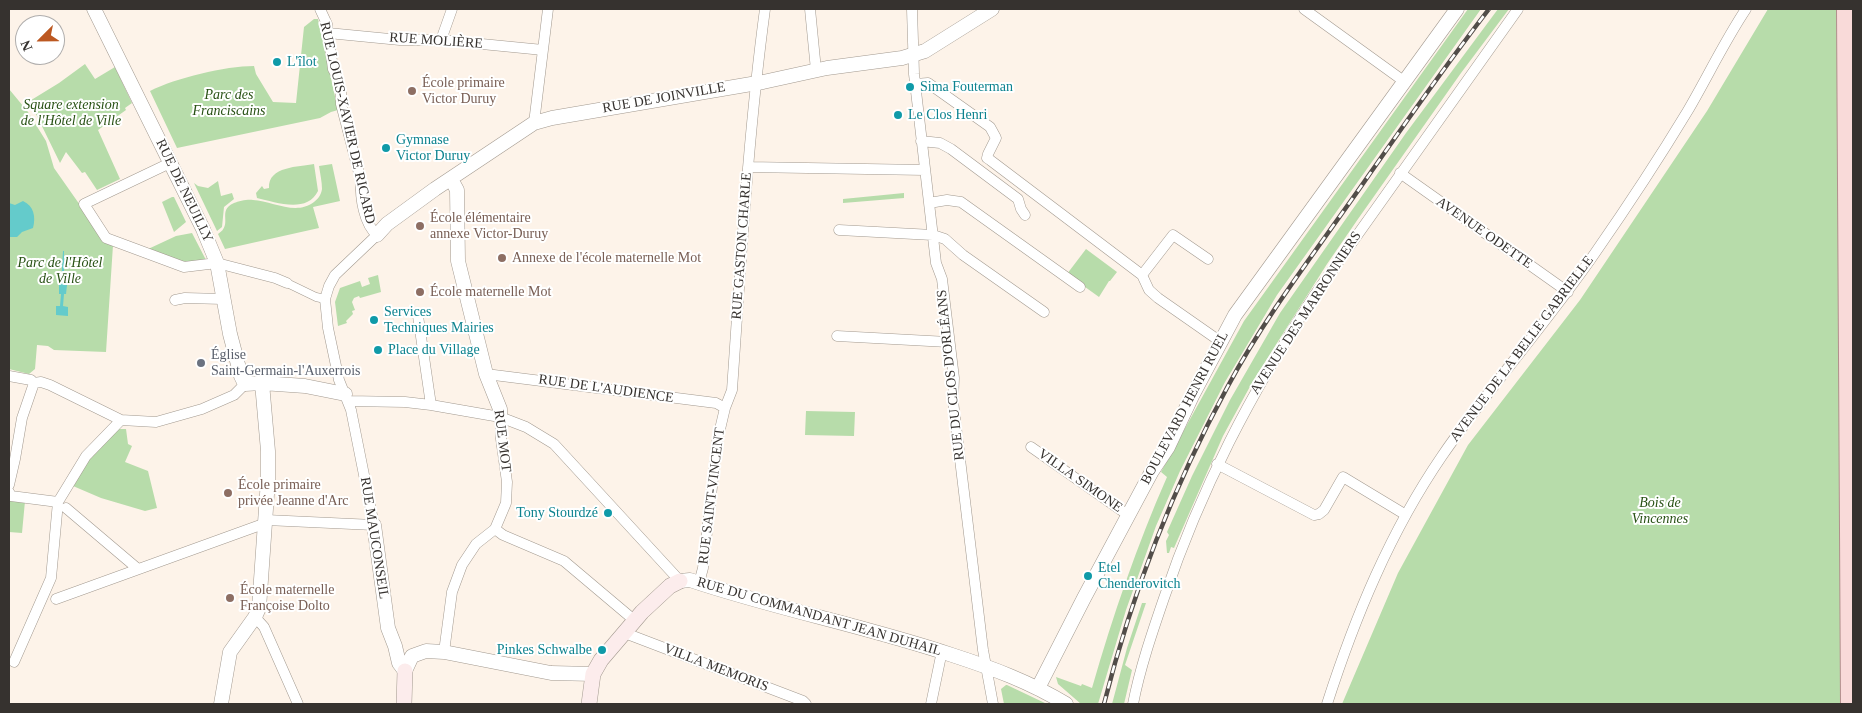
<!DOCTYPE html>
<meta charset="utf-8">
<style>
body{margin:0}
#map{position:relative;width:1862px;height:713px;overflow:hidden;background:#fdf3e9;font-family:Georgia,serif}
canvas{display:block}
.frame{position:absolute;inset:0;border:10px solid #36322f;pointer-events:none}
.north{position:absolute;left:15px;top:15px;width:50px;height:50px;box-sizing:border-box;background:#fff;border:1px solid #afadac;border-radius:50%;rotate:247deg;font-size:14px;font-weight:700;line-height:20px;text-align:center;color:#36322f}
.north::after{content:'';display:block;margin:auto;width:18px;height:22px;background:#bc5821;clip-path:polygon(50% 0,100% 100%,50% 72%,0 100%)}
</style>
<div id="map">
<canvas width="1862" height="713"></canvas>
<div class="frame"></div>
<div class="north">N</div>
</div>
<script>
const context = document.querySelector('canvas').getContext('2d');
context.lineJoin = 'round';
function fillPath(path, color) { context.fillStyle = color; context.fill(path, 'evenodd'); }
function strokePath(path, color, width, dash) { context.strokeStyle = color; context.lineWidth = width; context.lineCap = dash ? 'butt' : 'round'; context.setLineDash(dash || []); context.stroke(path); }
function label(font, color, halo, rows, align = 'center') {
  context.font = font + ' Georgia,serif'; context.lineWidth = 4; context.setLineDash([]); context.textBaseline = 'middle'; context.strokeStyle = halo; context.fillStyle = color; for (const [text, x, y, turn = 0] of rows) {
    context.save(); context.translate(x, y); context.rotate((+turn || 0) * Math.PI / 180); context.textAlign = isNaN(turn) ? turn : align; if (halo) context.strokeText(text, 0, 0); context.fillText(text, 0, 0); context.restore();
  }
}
fillPath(new Path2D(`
 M1468,9H1481L1277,295L1225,382L1180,471L1156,526L1126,610L1098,704H1081L1058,684L1056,677L1081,686L1082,684L1092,688C1113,615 1137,545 1167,477L1161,472L1244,321Z
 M1498,9H1509L1461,73L1358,219L1327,264L1253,381L1223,436L1174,548L1171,547L1169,553H1167L1166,541L1169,535L1167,532L1192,476L1230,400L1280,313L1406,133Z
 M1768,9H1853V704H1342L1398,573L1468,445L1580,300L1707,111Z
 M314,19H318L338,110L331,112L320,118L177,148L150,91C176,78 225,66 254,66L256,74L273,102L296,103L304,27Z
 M85,64L95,79L115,67L132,103L125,108L126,110L98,130L120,179L97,190L85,172L82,173L66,152L60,163L37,116L28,102L59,83Z
 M9,89L28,112L46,141L54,168L94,225L113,245L106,352L54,350L48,346L37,345L35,369L29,374L9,369Z
 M314,164L318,191C307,214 275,202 257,198L256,193L262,186L264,189L269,188C268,166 299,167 314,164Z
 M332,164L340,201L313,207L319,228L225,249L218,234C234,224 216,211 234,203C239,201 248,199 253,200C272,201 296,216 314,202C318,199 321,195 322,189C322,182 320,173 319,166Z
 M218,181L221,196L232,193L234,199L224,207L222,227L217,231L194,183L198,186L208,188Z
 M904,193V198L843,203V199Z
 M172,197H174L186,222L174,232L162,202Z
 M192,233L206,260L186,263L146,250L176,236Z
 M1086,249L1117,272L1110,281H1109L1099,297L1067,274Z
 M378,275L381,292L360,298L359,296L354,298L352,302L355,310L352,311L353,314L346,321L347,323L338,326L335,302L340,288L360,281L362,287L370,284L368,278Z
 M806,411L855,412L854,436L805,435Z
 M119,429H126L128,444L132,446L125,462L148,471L157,508L145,511L101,498L73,486L90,458L114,432Z
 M9,499L25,501L22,533L9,532Z
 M1142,603H1146L1125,665L1132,670L1124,704H1112L1127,648Z
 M1006,685H1007L1047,704H1004L1001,689Z`), '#b7dcaa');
fillPath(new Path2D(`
 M23,201C34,206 36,217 33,228L22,232L17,237H10L9,233V203L15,205Z
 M63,251H64V284L67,285L66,294H64L63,306L68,307V316L56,315V306H60L61,294H59V284H61Z`), '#64cbcb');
const pedestrian = new Path2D(`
 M287,283L316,297L325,299`);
const minor = new Path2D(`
 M810,9L816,70
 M912,9L914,74L936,263L942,279L954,378L953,401L983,650L993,704
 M1304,9L1405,82
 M328,33L400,40H441L543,50
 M441,40L452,9
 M915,84L928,83L990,127L996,138L988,154L987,158L990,160L1142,275L1173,235L1208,259
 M534,123L548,9
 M921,141L940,143L951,149L1018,199L1021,209L1025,215
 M170,163L84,204L106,238L184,267L217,263L275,278L287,283
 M748,167L925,170
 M1400,173L1568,292
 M929,203L947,200L961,202L1080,287
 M839,230L933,235L945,239L963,255L1044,312
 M1142,275L1149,290L1158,298L1221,342
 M175,300L185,298L223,299
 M418,316L431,405
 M837,336L948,342
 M486,374L716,403L725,408
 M9,376L31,380L34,383L41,382L50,385L121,420L156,422L202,409L234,395L245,384
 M348,401L405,402L431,405L500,417L526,427L554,444L680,581
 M1031,447L1128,515
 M1217,464L1314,515L1319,514L1324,510L1343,477L1406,515
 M9,485L15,459L22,418L34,383
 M9,492L11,496L58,502
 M66,508L138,569
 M266,520L374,525L351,410L339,380L328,328L325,299L329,286L335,275L377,235C364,224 360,198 361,181L341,104V93L338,78L333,69L327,24L320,9
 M495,529L503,535L564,561L634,620
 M699,583L703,568L717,442L725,408L732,390C741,262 748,135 765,9
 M56,599L266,523
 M255,617L264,627L298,704
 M625,632L630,635L803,701L806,704
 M444,652L452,592L462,565L476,544L495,529L506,503L507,482L501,439L500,417
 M14,662L51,578L58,502L86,456L121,420
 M931,704L942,651
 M1133,704C1140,668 1152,633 1164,598C1201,488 1251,393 1314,296L1518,9
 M1327,704C1355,617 1390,532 1442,456C1490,386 1547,323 1595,253C1627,207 1658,160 1687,112C1707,78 1724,42 1746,9`);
const tertiary = new Path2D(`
 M94,9L203,229L217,263L230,334L241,376L245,384L262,383L305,386L345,394
 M451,179L457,190L458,261L486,374L500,409V417
 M377,235L387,224L435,189L534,123L552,118L763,82L827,68L902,58L925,51L992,9
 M374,525L388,628L395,646L399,663L405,671L412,656L426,651L444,652L551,673L593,674
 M680,581L690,580C776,609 866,626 952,655C992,668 1030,682 1066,704
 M1038,688L1084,598L1152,471L1168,447L1192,396L1235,315L1457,9
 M221,704L230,652L255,617L259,608L268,480V451L262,383`);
const secondary = new Path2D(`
 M404,704L405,671
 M589,704L593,674L601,660L642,612L670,586L680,581`);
const primary = new Path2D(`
 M1845,9L1849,704`);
strokePath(pedestrian, '#a2998f', 9);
strokePath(minor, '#a2998f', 11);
strokePath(tertiary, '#a2998f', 15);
strokePath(secondary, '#a2998f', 16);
strokePath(primary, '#b28f8d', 18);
strokePath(pedestrian, '#fff', 8);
strokePath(minor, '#fff', 10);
strokePath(tertiary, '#fff', 14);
strokePath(secondary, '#fcecec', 15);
strokePath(primary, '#f9dad9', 16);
const rail = new Path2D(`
 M1104,704C1132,593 1173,487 1228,386C1266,315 1316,251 1362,185C1403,126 1445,66 1489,9`);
strokePath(rail, '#524d49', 4.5);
strokePath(rail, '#fff', 2.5, [8]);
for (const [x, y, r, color] of [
 [277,62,5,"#0f9aa8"],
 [910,87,5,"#0f9aa8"],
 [412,91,5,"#8d6e63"],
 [898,115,5,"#0f9aa8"],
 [386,148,5,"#0f9aa8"],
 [420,226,5,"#8d6e63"],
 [502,258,5,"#8d6e63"],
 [420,292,5,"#8d6e63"],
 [374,320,5,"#0f9aa8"],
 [378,350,5,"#0f9aa8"],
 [201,363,5,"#6b7280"],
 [228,493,5,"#8d6e63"],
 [608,513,5,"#0f9aa8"],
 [1088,576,5,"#0f9aa8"],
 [230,598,5,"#8d6e63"],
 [602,650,5,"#0f9aa8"]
]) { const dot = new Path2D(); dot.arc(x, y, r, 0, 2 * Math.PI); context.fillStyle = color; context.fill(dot); strokePath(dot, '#fff', 2); }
label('14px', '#36322f', '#fff', [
 ["RUE MOLIÈRE",436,41,4],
 ["RUE DE JOINVILLE",664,98,-10],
 ["RUE LOUIS-XAVIER DE RICARD",347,123,77],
 ["RUE DE NEUILLY",184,191,64],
 ["AVENUE ODETTE",1484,233,35],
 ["RUE GASTON CHARLE",742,246,-86],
 ["AVENUE DES MARRONNIERS",1306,313,-57],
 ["AVENUE DE LA BELLE GABRIELLE",1522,349,-53],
 ["RUE DU CLOS D'ORLÉANS",951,375,-96],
 ["RUE DE L'AUDIENCE",606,389,8],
 ["BOULEVARD HENRI RUEL",1185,408,-62],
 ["RUE MOT",502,441,83],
 ["VILLA SIMONE",1080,481,35],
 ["RUE SAINT-VINCENT",712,496,-83],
 ["RUE MAUCONSEIL",374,538,81],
 ["RUE DU COMMANDANT JEAN DUHAIL",819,617,16],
 ["VILLA MEMORIS",716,668,21]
]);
label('14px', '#0d838f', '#fff', [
 ["L'îlot",287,62],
 ["Sima Fouterman",920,87],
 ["Le Clos Henri",908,115],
 ["Gymnase",396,140],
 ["Victor Duruy",396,156],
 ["Services",384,312],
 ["Techniques Mairies",384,328],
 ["Place du Village",388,350],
 ["Tony Stourdzé",598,513,"right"],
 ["Etel",1098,568],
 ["Chenderovitch",1098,584],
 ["Pinkes Schwalbe",592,650,"right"]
], 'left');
label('14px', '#785e54', '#fff', [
 ["École primaire",422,83],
 ["Victor Duruy",422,99],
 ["École élémentaire",430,218],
 ["annexe Victor-Duruy",430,234],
 ["Annexe de l'école maternelle Mot",512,258],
 ["École maternelle Mot",430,292],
 ["École primaire",238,485],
 ["privée Jeanne d'Arc",238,501],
 ["École maternelle",240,590],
 ["Françoise Dolto",240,606]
], 'left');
label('italic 14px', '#285114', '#fff', [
 ["Parc des",229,95],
 ["Franciscains",229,111],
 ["Square extension",71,105],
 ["de l'Hôtel de Ville",71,121],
 ["Parc de l'Hôtel",60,263],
 ["de Ville",60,279],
 ["Bois de",1660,503],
 ["Vincennes",1660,519]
]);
label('14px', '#5b616d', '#fff', [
 ["Église",211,355],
 ["Saint-Germain-l'Auxerrois",211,371]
], 'left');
</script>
